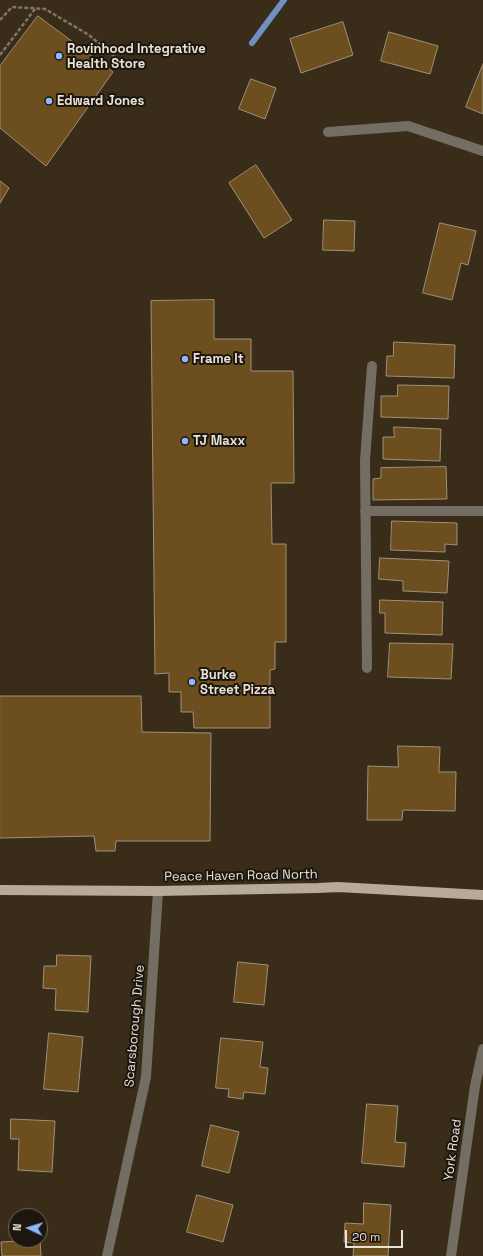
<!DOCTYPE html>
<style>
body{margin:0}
#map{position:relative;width:483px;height:1256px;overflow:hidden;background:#392d1a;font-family:"Space Grotesk",sans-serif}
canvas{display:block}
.north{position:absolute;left:8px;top:1208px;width:40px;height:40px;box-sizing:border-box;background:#1c160e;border:1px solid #6e675e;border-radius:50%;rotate:274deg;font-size:11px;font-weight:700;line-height:16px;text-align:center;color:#e9e1d6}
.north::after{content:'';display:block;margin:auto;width:14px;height:18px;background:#8eb9fc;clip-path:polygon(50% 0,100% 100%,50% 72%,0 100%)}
.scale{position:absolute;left:345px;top:1230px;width:58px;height:18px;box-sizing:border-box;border:2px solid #e9e1d6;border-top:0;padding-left:5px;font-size:12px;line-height:14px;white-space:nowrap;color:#e9e1d6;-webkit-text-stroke:3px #1c160e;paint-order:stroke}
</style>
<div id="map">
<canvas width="483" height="1256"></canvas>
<div class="north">N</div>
<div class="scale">20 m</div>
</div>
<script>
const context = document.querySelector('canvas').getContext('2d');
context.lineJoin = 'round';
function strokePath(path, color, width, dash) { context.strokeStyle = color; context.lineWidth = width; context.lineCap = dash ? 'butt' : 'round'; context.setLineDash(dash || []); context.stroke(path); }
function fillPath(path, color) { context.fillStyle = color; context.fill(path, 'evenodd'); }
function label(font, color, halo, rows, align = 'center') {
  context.font = font + ' "Space Grotesk",sans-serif'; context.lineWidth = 4; context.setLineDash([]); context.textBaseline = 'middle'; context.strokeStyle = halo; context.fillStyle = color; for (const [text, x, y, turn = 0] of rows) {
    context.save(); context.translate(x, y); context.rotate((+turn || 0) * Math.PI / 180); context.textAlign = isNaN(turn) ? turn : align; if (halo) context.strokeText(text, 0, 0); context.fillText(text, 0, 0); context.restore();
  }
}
strokePath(new Path2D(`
 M252,43L284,0`), '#718fc0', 6);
const building = new Path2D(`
 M38,16L113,72L46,166L0,128V66Z
 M343,22L353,55L301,73L290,39Z
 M389,32L438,46L430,74L381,61Z
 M483,64V114L466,107Z
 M251,79L276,88L265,119L239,109Z
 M256,165L292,220L264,238L229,183Z
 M0,181L9,188L0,203Z
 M324,220L355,221L354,251L323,250Z
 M440,223L476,231L468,265L461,263L452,300L423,293Z
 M214,300V339H251V371H293L294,483H271L272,544H286V642H275V669L270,670V728H194L193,712H181V692H169V673L155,674L151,301Z
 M394,342L455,345L454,378L386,376L387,356H393Z
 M398,385L449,386L448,419L381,417V396H397Z
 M394,427L441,429L440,461L383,459V437H394Z
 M446,467L447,499L373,500V479L381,478V468Z
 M392,521L457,523V545L445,544V552L391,550Z
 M380,558L449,561L447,593L403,591V581L379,579Z
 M380,600L443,602L442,635L385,633V613H380Z
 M390,643L453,644L451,679L388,677Z
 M0,696H141L142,732L211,733L210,841H116L115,851H96L94,836L0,838Z
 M398,746L440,747L439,772H456L455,811L403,810L402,820H367L368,766L398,767Z
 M57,955L91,956L88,1012L55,1010L56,989L43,988L44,966H56Z
 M238,962L268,965L264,1005L234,1002Z
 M49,1033L83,1037L78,1092L44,1089Z
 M221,1038L263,1042L260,1067L268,1068L265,1094L244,1092L243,1099L228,1097L229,1089L216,1088Z
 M367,1104L398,1106L395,1142L406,1143L404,1167L362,1163Z
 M11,1119L55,1121L52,1172L18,1170L19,1139H11Z
 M211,1125L239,1132L229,1173L202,1166Z
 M197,1195L233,1205L223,1242L187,1232Z
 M364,1203L391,1205L388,1256H353L354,1243L344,1242L345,1223L363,1224Z
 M40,1239L41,1256H2L1,1242L40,1240Z`);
fillPath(building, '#6d4e1e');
strokePath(building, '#9f907b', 1);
strokePath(new Path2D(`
 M0,20L12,7L45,9L89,35L115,57
 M0,55L35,9`), '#807565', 2.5, [4, 2]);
strokePath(new Path2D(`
 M328,132L408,126L483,151
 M365,511H483
 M367,668L365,460L372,366
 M107,1256L146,1077L158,891
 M451,1256L475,1086L483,1049`), '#736d64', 10);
strokePath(new Path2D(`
 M0,890L158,891L318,888L338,887L483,895`), '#b7aa98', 10);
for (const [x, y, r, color] of [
 [59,56,4,"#8eb9fc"],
 [49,101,4,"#8eb9fc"],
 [185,359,4,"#8eb9fc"],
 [185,441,4,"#8eb9fc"],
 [192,682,4,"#8eb9fc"]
]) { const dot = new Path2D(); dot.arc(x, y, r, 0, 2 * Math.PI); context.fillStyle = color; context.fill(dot); strokePath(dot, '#1c160e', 1.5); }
label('bold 13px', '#e9e1d6', '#1c160e', [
 ["Rovinhood Integrative",67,49],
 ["Health Store",67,64],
 ["Edward Jones",57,101],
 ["Frame It",193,359],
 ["TJ Maxx",193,441],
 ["Burke",200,675],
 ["Street Pizza",200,690]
], 'left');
label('13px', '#e9e1d6', '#1c160e', [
 ["Peace Haven Road North",241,876,-1],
 ["Scarsborough Drive",135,1026,-85],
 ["York Road",453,1150,-82]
]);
</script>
